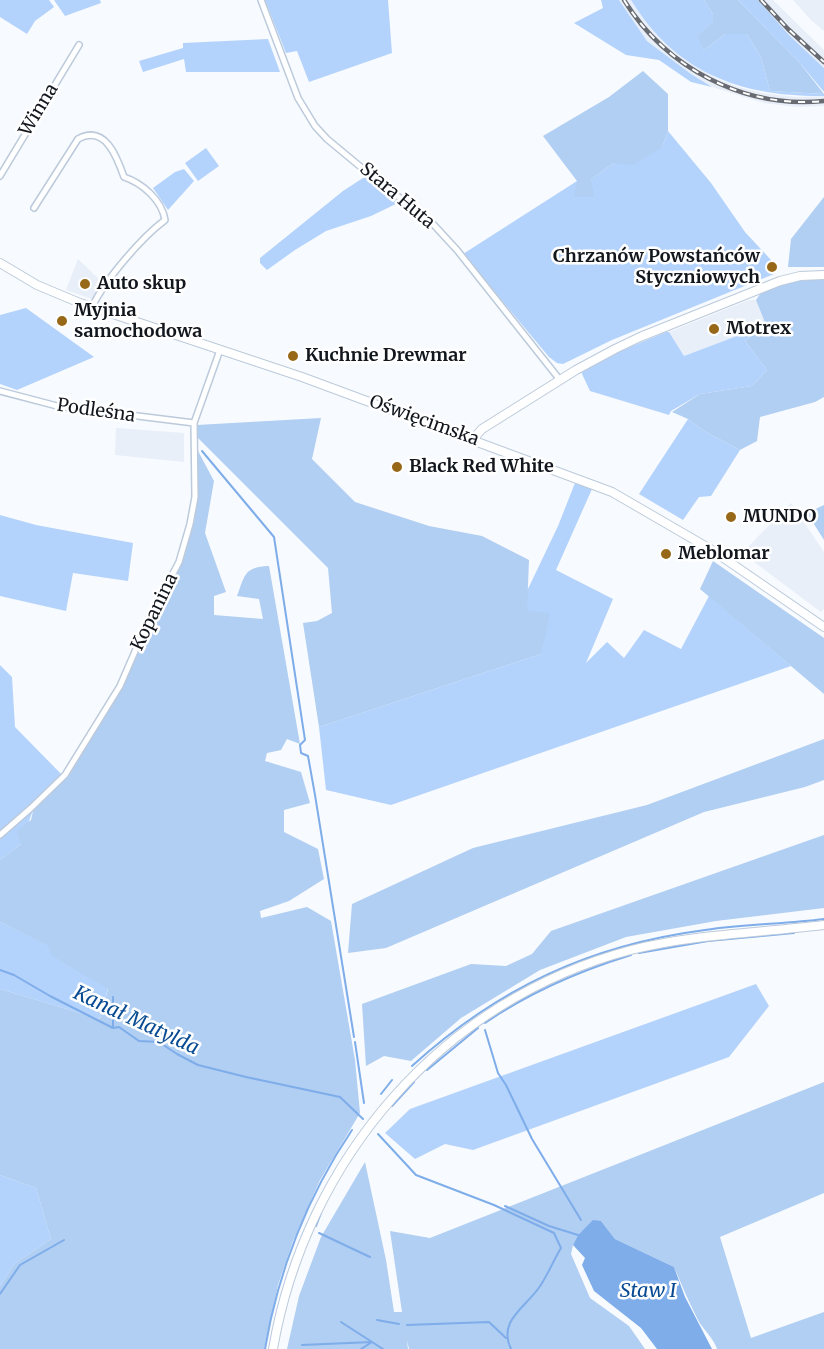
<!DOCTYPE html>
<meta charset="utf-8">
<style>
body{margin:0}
canvas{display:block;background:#f7fafe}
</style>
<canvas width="824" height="1349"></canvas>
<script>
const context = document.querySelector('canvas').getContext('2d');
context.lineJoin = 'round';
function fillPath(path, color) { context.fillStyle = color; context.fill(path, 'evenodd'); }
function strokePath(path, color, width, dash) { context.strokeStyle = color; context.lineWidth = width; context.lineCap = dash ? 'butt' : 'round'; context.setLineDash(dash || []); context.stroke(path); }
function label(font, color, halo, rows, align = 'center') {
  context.font = font + ' Merriweather,serif'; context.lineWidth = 5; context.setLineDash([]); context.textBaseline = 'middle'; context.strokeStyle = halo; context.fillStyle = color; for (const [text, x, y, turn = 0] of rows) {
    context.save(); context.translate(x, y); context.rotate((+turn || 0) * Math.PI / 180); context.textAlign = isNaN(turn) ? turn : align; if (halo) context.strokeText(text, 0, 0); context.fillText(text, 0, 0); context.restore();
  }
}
fillPath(new Path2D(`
 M619,0H631L656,34L699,68L718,79L739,87L763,93L796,97L824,96V106L797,107L764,103L712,87L691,74L647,41Z
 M758,0H773L824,50V68L789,35Z
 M793,0H824V31L811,20Z
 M78,259L103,283L92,299L66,290Z
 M749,300H756L766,325L684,356L669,332Z
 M116,428L184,433V462L115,455Z
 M791,503L824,552V609L821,612L742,553Z`), '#e8eff9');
fillPath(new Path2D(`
 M0,0H49L54,7L35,21L27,34L0,17Z
 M54,0H100L101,3L65,16Z
 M265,0H388L392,53L309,82L297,51L286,53Z
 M601,0H619L647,41L691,74L712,87L691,82L659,60L626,55L574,23L603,8Z
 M631,0H704L713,14V22L698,36L704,50L725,34H747L761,57L770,91L824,94V96C741,97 676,73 631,0Z
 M738,0H758L789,35L824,68V92L799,62Z
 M268,39L280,72H186L184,59L143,72L139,61L183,48V43Z
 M668,131L711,183L745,232L772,261L774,274L612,340L563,364L557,363L549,357L463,254L577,181L591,179L614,163L662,147Z
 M206,148L219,166L198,181L185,163Z
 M184,169L194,181L168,210L153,188L175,172Z
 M366,176L400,202L371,216L326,231L295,250L267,270L260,263V258L343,191Z
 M26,308L94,357L17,390L0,384V315Z
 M766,325L745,341L767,370L752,386L700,394L671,411L669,415L590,391L582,374V372L613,354L666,332H669L684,356Z
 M688,419L704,431L740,450L711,496L699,497L683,520L639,494Z
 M575,483L592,489L556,570L613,599L586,663L607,642L624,658L644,630L681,649L709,596L791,666L391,805L326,790L319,727L541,654L527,610V591L558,526Z
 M0,515L36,525L133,543L128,581L73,573L66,611L0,596Z
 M0,665L12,677L15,727L67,780L33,810L21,844L0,860V839L16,825L0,834Z
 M0,922L49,946L53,956L108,988L100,1019L0,989Z
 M756,984L769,1006L729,1057L473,1150L445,1144L415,1159L385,1133L410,1109Z
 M0,1175L36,1188L51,1239L14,1264L0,1286Z`), '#b4d3fc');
fillPath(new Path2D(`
 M704,0H738L799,62L824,94L770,91L761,57L747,34H725L704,50L697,36L713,22V14Z
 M643,71L668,94V131L662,147L633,165L614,163L591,179L594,197H574L577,181L543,136L609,97Z
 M824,197V267H788L791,239Z
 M799,280H824V397L815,402L760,417L757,441L740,450L704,431L688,419L672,412L700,394L752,386L767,370L745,341L766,325L756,300L762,291Z
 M321,418L312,459L355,502L429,526L482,536L529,560L527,610L550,614L541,654L319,727L303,623L317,621L332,613L328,568L196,436L197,425Z
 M198,451L214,481L205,533L226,592L214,596V615L263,619L259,599L237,596C245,575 244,567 269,566L300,744L287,739L281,750L267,753L265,761L301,772L310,803L284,810V832L318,849L324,879L289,901L260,911L261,918L307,907L331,921L355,1060L360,1113L320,1180L293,1241L278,1285L264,1349H0V1286L14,1264L51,1239L36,1188L0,1175V989L100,1019L108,989L52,956L48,946L0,922V860L21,844L17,831L31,820L33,811L68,777L124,685L149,623L183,561L194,523L198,498Z
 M824,505V540L807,513Z
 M713,561L824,638V694L700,589Z
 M824,739V780L805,787L704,812L386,948L348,953L352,904L473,848L647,805Z
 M824,835V908L716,921L626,937L540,970L461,1018L411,1061L384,1056L366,1066L362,1004L471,964L506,966L532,954L551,931Z
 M824,1082V1193L720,1237L751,1338L824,1312V1349H717C713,1337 704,1331 698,1320C689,1303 682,1285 674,1267L615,1239L601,1221L589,1225L578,1235L573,1245L571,1254L590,1298L629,1326L645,1349H409L407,1340L408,1349H287L299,1296L321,1237L365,1162L386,1260L394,1312H402L390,1231L430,1238Z`), '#b1cef3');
fillPath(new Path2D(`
 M593,1220L601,1221L615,1239L674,1267L685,1297L712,1349H657L641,1328L594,1291L582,1265L585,1258L573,1245L578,1235Z`), '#7eadea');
strokePath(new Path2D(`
 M202,451L274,537L305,740L300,745L301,753L308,756L315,795L354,1037
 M639,953L708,941L794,933
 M0,970L14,975L50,996L113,1028L119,1027L139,1041L159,1042L177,1054L198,1065L246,1077L340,1097L363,1119
 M485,1023C530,992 579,971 631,955
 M113,1028V997
 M485,1030L498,1073L506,1085L532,1139L581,1220
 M355,1042L364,1103
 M412,1066C498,988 590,945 705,930C745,924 785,924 824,919
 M427,1070L478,1028
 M381,1094L392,1080
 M392,1106L414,1082
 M378,1134L416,1175L494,1205L554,1233L561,1248C553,1261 547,1277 538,1289C523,1309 498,1322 511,1349
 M505,1206L549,1226L578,1235
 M316,1226L321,1213
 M319,1233L370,1257
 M0,1294L20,1265L64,1240
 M377,1320L399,1324
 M341,1322L372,1342L361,1349
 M407,1325L489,1322L506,1338
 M302,1345L372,1342L383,1349
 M265,1349C278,1271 308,1195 352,1130`), '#7eadea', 2);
const street = new Path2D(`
 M261,0L298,98L315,126L327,139L368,173L433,224L457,250L560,380
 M0,176L79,45
 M34,208L78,139C105,124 117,157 124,177C142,183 162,200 165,220C141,238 105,280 92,307
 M0,391L57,406L194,423
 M0,835L31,808L65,775L120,686L149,619L179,562L190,524L195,497L194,423L220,350`);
const secondary = new Path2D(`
 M0,263L37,285L80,303L302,377L612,492L712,550L824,627
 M473,439L482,429L576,370L615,349L640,337L780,281L800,276L824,275
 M273,1349C306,1159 442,1000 631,950C694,934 759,933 824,925`);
strokePath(street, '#bccadb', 8);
strokePath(secondary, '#bccadb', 10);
strokePath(street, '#fff', 5);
strokePath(secondary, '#fff', 8);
const rail = new Path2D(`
 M624,0C666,68 744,109 824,101
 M761,0L788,29L824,62`);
strokePath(rail, '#686c72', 4.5);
strokePath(rail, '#fff', 2, [7]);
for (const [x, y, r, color] of [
 [772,267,6,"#976818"],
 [85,284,6,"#976818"],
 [62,321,6,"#976818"],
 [714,329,6,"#976818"],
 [293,356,6,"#976818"],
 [397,467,6,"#976818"],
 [731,517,6,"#976818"],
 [666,554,6,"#976818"]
]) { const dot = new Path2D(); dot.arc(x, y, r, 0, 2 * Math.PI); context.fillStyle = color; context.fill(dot); strokePath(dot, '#fff', 2); }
label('18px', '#12161d', '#fff', [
 ["Winna",39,110,-59],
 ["Stara Huta",397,196,40],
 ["Podleśna",96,411,8],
 ["Oświęcimska",424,421,20],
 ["Kopanina",155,612,-64]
]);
label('bold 18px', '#12161d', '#fff', [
 ["Chrzanów Powstańców",760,257,"right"],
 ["Styczniowych",760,278,"right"],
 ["Auto skup",97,284],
 ["Myjnia",74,311],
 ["samochodowa",74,332],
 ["Motrex",726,329],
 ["Kuchnie Drewmar",305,356],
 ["Black Red White",409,467],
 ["MUNDO",743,517],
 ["Meblomar",678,554]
], 'left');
label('italic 20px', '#084b92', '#fff', [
 ["Kanał Matylda",136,1021,25],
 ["Staw I",648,1291]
]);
</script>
